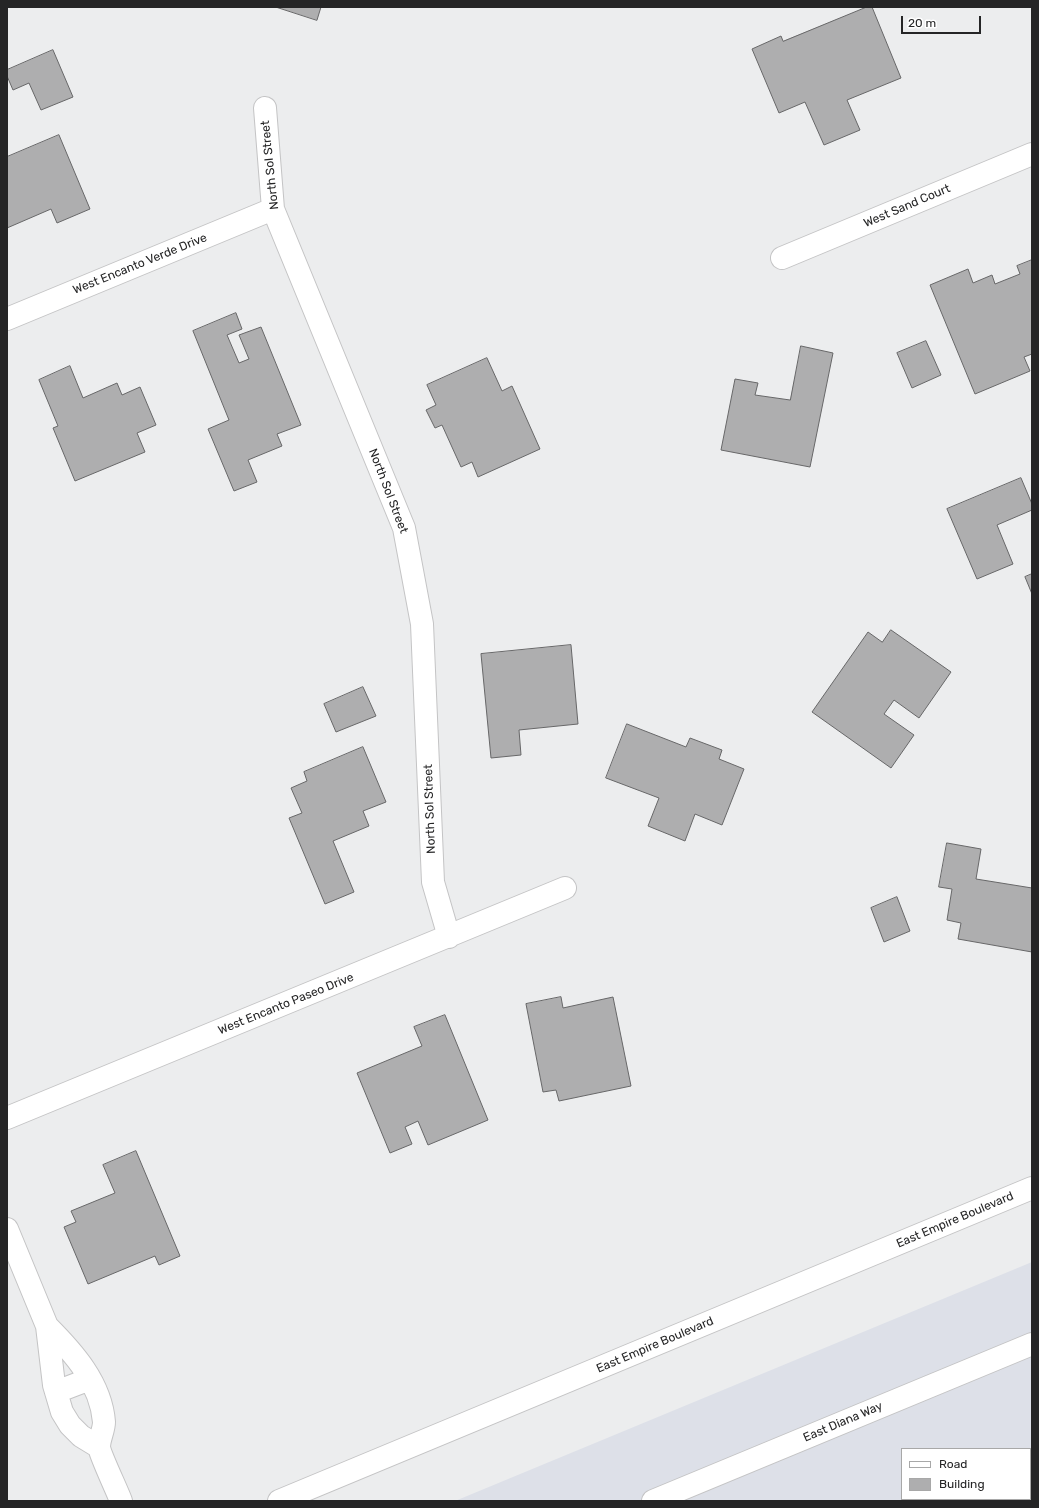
<!DOCTYPE html>
<style>
body{margin:0}
#map{position:relative;width:1039px;height:1508px;overflow:hidden;background:#ecedee;font-family:Rubik,sans-serif}
canvas{display:block}
.frame{position:absolute;inset:0;border:8px solid #252526;pointer-events:none}
.legend{position:absolute;left:901px;top:1448px;width:130px;height:52px;box-sizing:border-box;background:#fff;border:1px solid #a8a8a8;margin:0;padding:5px 7px;list-style:none;font-size:12px;color:#252526}
.legend li{display:flex;align-items:center;gap:8px;height:20px}
.legend b{width:20px;border:1px solid #a8a8a8}
.scale{position:absolute;left:901px;top:16px;width:80px;height:18px;box-sizing:border-box;border:2px solid #252526;border-top:0;padding-left:5px;font-size:12px;line-height:14px;white-space:nowrap;color:#252526;-webkit-text-stroke:3px #fff;paint-order:stroke}
</style>
<div id="map">
<canvas width="1039" height="1508"></canvas>
<div class="frame"></div>
<ul class="legend">
<li><b style="height:5px;background:#fff"></b>Road</li>
<li><b style="height:11px;background:#aeaeaf"></b>Building</li>
</ul>
<div class="scale">20 m</div>
</div>
<script>
const context = document.querySelector('canvas').getContext('2d');
context.lineJoin = 'round';
function fillPath(path, color) { context.fillStyle = color; context.fill(path, 'evenodd'); }
function strokePath(path, color, width, dash) { context.strokeStyle = color; context.lineWidth = width; context.lineCap = dash ? 'butt' : 'round'; context.setLineDash(dash || []); context.stroke(path); }
function label(font, color, halo, rows, align = 'center') {
  context.font = font + ' Rubik,sans-serif'; context.lineWidth = 3.5; context.setLineDash([]); context.textBaseline = 'middle'; context.strokeStyle = halo; context.fillStyle = color; for (const [text, x, y, turn = 0] of rows) {
    context.save(); context.translate(x, y); context.rotate((+turn || 0) * Math.PI / 180); context.textAlign = isNaN(turn) ? turn : align; if (halo) context.strokeText(text, 0, 0); context.fillText(text, 0, 0); context.restore();
  }
}
fillPath(new Path2D(`
 M1032,1262V1501H455ZM902,1449H1030V1499H902Z`), '#dde0e8');
const building = new Path2D(`
 M276,7H321L317,20Z
 M867,7H872L901,78L847,100L860,130L824,145L805,102L779,113L752,49L781,36L783,41Z
 M53,50L73,97L41,110L29,83L13,90L7,76V70Z
 M59,135L90,209L57,223L51,209L7,228V157Z
 M1032,260V354L1024,357L1030,371L975,394L930,285L968,269L973,283L992,275L995,284L1020,274L1017,266Z
 M236,313L242,329L227,335L239,363L249,359L239,335L261,327L301,425L277,434L282,446L248,460L257,482L234,491L208,429L229,420L193,331Z
 M926,341L941,375L912,388L897,353Z
 M801,346L833,353L810,467L721,450L735,379L758,383L755,395L790,400Z
 M487,358L502,391L512,386L540,449L478,477L472,462L461,467L442,425L435,428L426,410L436,405L427,385Z
 M70,366L83,398L117,383L122,395L140,387L156,425L137,433L145,452L75,481L53,428L58,426L39,380Z
 M1021,478L1032,504V510L997,525L1013,564L977,579L947,509Z
 M1032,574V594L1025,577Z
 M891,630L951,672L919,718L894,700L884,714L914,735L891,768L812,712L868,632L882,642Z
 M571,645L578,724L519,730L521,755L491,758L481,654Z
 M363,687L376,716L336,732L324,704Z
 M627,724L686,747L690,738L722,750L719,759L744,769L722,825L695,814L685,841L648,826L659,798L606,778Z
 M363,747L386,802L363,811L369,826L333,841L354,892L325,904L289,818L302,813L291,788L307,781L304,772Z
 M947,843L981,849L976,879L1032,888V952L958,939L961,923L947,920L952,889L939,887Z
 M897,897L910,931L884,942L871,908Z
 M561,997L563,1008L613,997L631,1086L559,1101L556,1090L543,1092L526,1004Z
 M445,1015L488,1120L428,1145L418,1121L405,1127L412,1144L390,1153L357,1073L422,1046L414,1027Z
 M136,1151L180,1256L159,1265L155,1256L88,1284L64,1227L76,1222L71,1211L115,1193L103,1165Z
 M1032,1454V1501H963L968,1499H1030V1455Z`);
fillPath(building, '#aeaeaf');
strokePath(building, '#676768', 1);
const minor = new Path2D(`
 M265,108L273,209L404,528L422,624L433,882L449,937
 M782,258L1032,154
 M7,319L273,209
 M7,1118L565,888
 M7,1229L47,1326L54,1385L62,1412L70,1425L81,1436L99,1447
 M47,1326C73,1352 101,1383 104,1422C104,1430 99,1439 99,1447C100,1455 117,1490 121,1501
 M56,1392L90,1379
 M653,1501L1032,1344`);
const tertiary = new Path2D(`
 M279,1501L1032,1188`);
strokePath(minor, '#c4c4c5', 24);
strokePath(tertiary, '#c4c4c5', 24);
strokePath(minor, '#fff', 22);
strokePath(tertiary, '#fff', 22);
label('12px', '#252526', '#fff', [
 ["North Sol Street",270,165,-96],
 ["West Sand Court",907,206,-23],
 ["West Encanto Verde Drive",140,264,-22],
 ["North Sol Street",388,491,69],
 ["North Sol Street",430,809,-92],
 ["West Encanto Paseo Drive",286,1004,-22],
 ["East Empire Boulevard",955,1220,-23],
 ["East Empire Boulevard",655,1345,-23],
 ["East Diana Way",843,1422,-23]
]);
</script>
